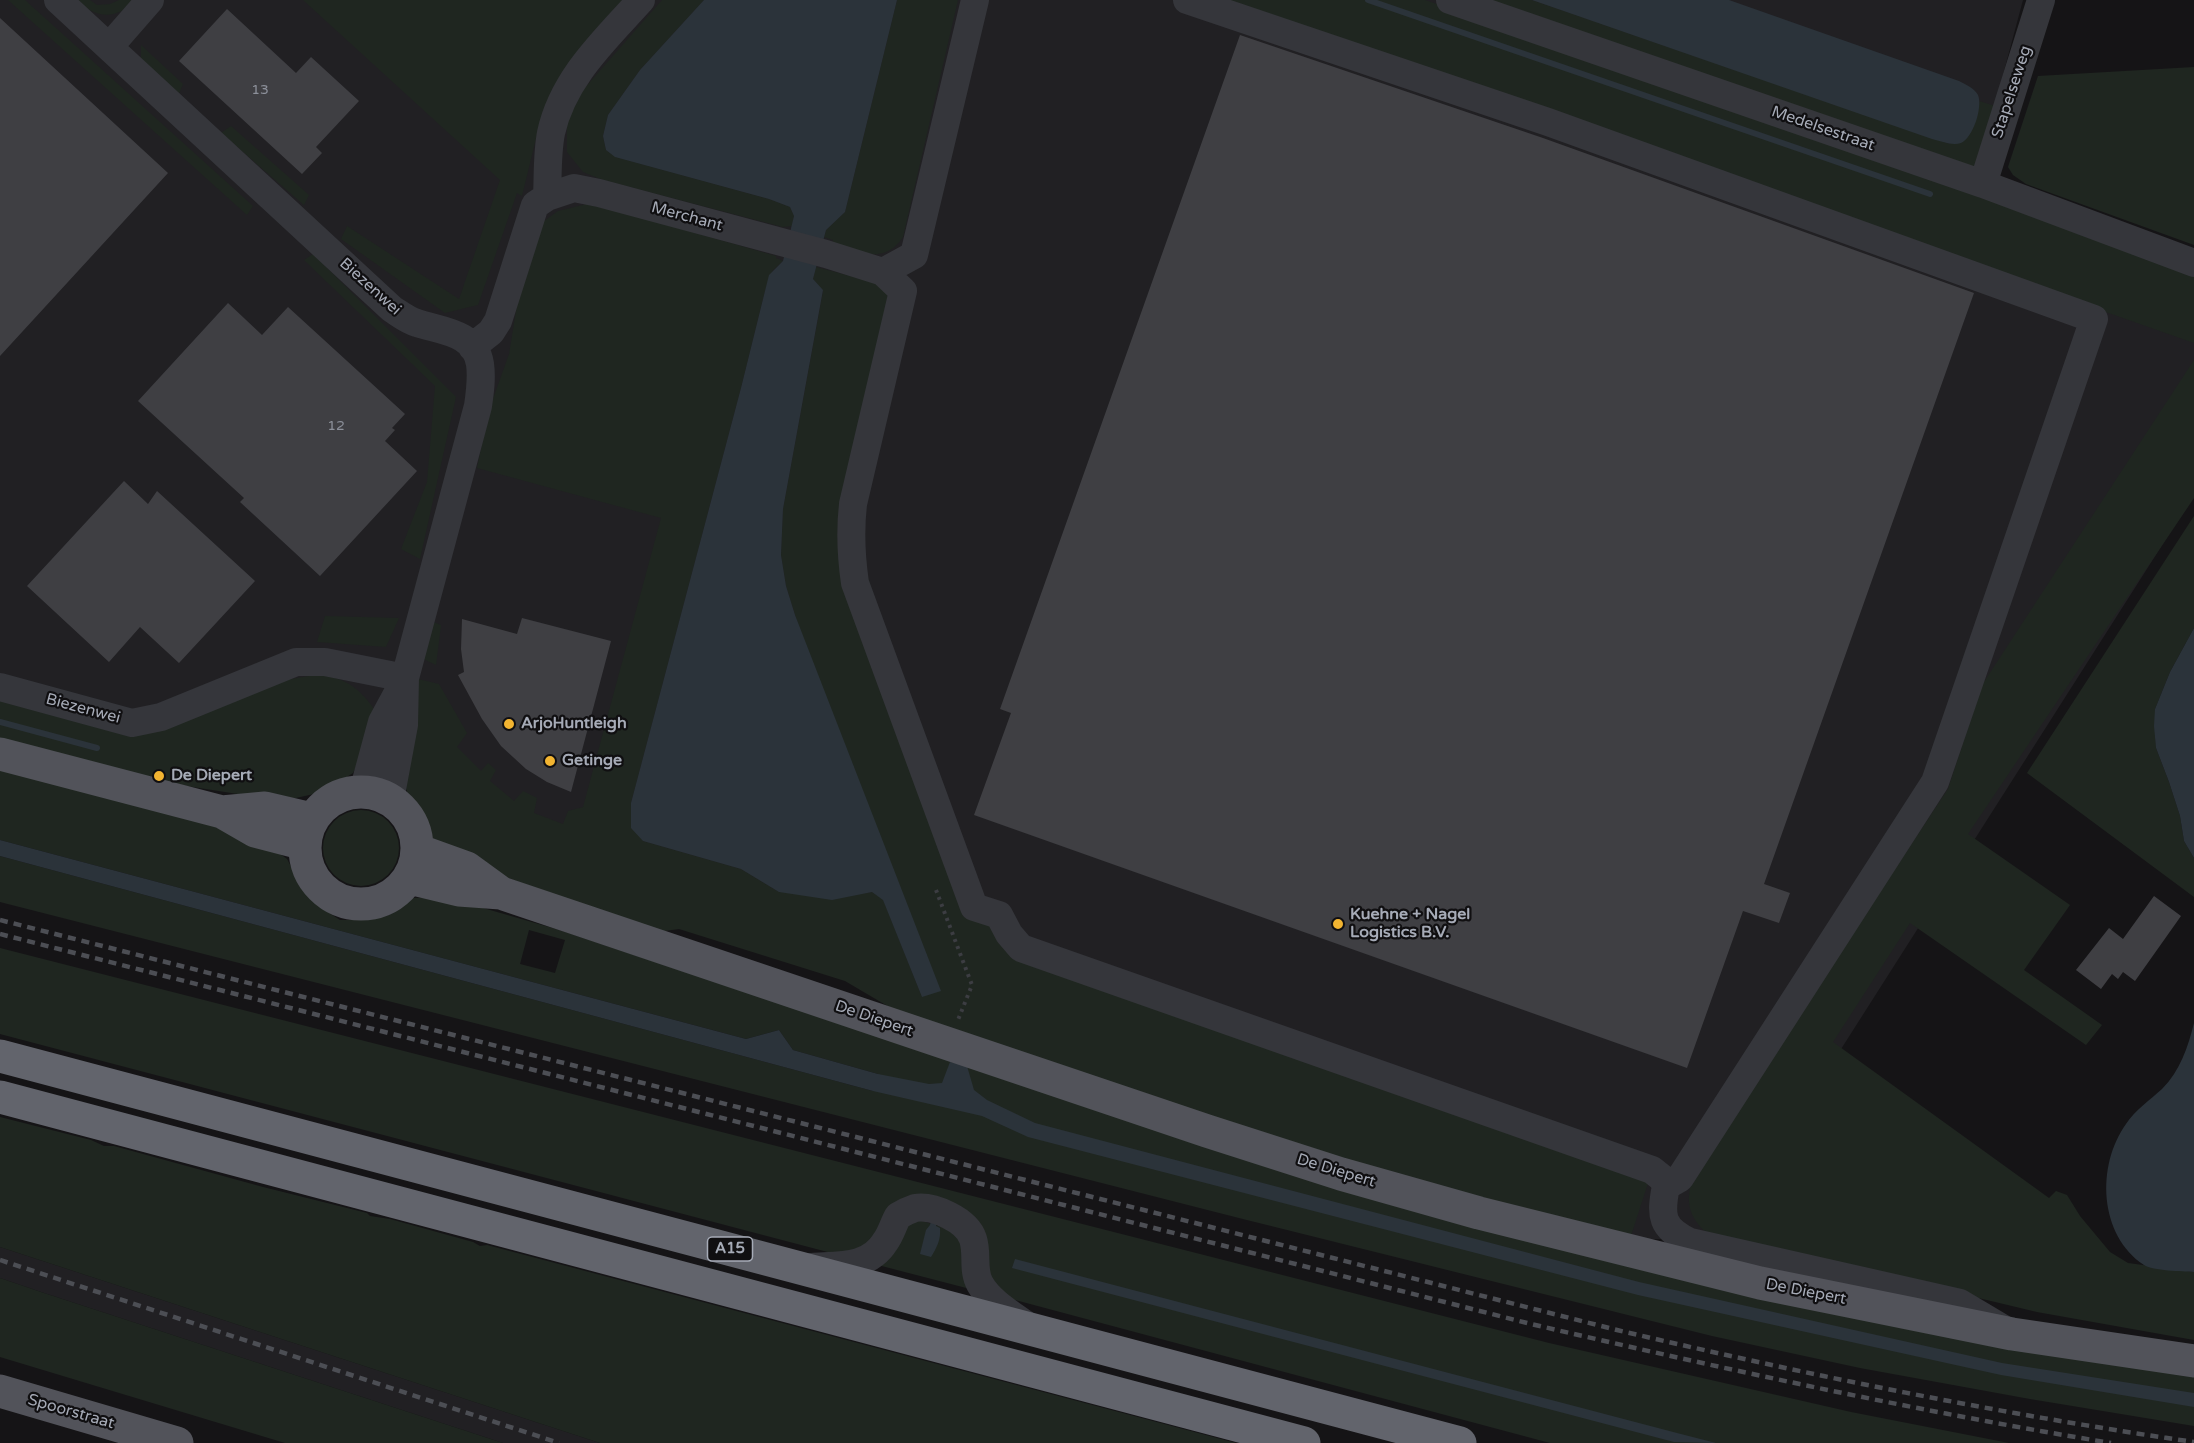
<!DOCTYPE html>
<style>
body{margin:0}
canvas{display:block;background:#151416}
</style>
<canvas width="2194" height="1443"></canvas>
<script>
const context = document.querySelector('canvas').getContext('2d');
context.lineJoin = 'round';
function fillPath(path, color) { context.fillStyle = color; context.fill(path, 'evenodd'); }
function strokePath(path, color, width, dash) { context.strokeStyle = color; context.lineWidth = width; context.lineCap = dash ? 'butt' : 'round'; context.setLineDash(dash || []); context.stroke(path); }
function label(font, color, halo, rows, align = 'center') {
  context.font = font + ' "Varela Round",sans-serif'; context.lineWidth = 4.5; context.setLineDash([]); context.textBaseline = 'middle'; context.strokeStyle = halo; context.fillStyle = color; for (const [text, x, y, turn = 0] of rows) {
    context.save(); context.translate(x, y); context.rotate((+turn || 0) * Math.PI / 180); context.textAlign = isNaN(turn) ? turn : align; if (halo) context.strokeText(text, 0, 0); context.fillText(text, 0, 0); context.restore();
  }
}
fillPath(new Path2D(`
 M0,0H2023L1967,209L2194,292V495L1720,1239H1630L679,912L465,780L0,721Z
 M0,1247L49,1263L600,1443H503L41,1292L0,1278Z`), '#212023');
fillPath(new Path2D(`
 M8,0H25L253,206L247,215Z
 M75,0H90L97,5L110,4L119,0H137C116,20 97,19 75,0Z
 M303,0H628L539,126L522,196L517,193L478,305L445,313L341,239L347,226L459,299L500,180Z
 M662,0H704L640,70L608,115L603,136L606,150L616,157L769,199L790,207L794,216L792,226L783,227L603,180L583,172L567,152V120L583,90Z
 M897,0H958L903,237C885,265 858,252 831,247L833,240L824,237L826,230L845,212Z
 M1217,0H1425L1966,188L2194,273V343Z
 M1472,0H1532L1950,144L1978,111L1979,101L2002,108L1971,173Z
 M141,45L183,84L178,96L141,59Z
 M2194,67V245L2026,184L2013,175L2008,167L2038,76Z
 M231,126L309,195L304,205L221,133Z
 M591,203L776,256V258L783,261L773,270L765,291L741,388L631,803L643,841L741,869L779,892L860,894L872,892L883,899L922,997L795,615L786,586L781,555L783,509L823,291L813,279L816,267L881,284L888,295L845,500L969,915L1649,1180L1630,1239L1332,1157L896,1011L845,981L679,929L650,933L457,858L431,840L412,805L404,783L418,679L439,684L467,733L457,747L481,771L488,763L496,770L490,781L514,801L523,791L537,798L534,813L563,824L568,811L583,807L661,518L477,468L489,410L509,354L517,305L540,224L558,211Z
 M313,254L456,397L420,559L401,549L427,482L435,386L304,260Z
 M2194,360V498L1968,834L2070,905L2024,970L2102,1025L2086,1045L1910,923L1833,1042L2049,1198L2056,1191L2067,1195L2080,1216L2110,1252L2128,1263L2194,1272V1340L2037,1312L1707,1233C1683,1213 1686,1191 1698,1166L1948,789L1982,685Z
 M2194,516V628L2170,672L2155,709L2156,748L2169,782L2180,816L2184,841L2194,858V897L2027,773Z
 M325,616L399,618L386,647L317,642Z
 M431,621L441,625L436,665L421,658Z
 M321,674C349,681 357,686 375,710L369,744L353,773L323,792L282,801L136,778L0,742V697L141,734L285,680Z
 M0,769L208,824L264,842L287,859L303,889L317,905L340,920H364L389,915L412,898L445,897L556,929L1203,1144L2194,1376V1426L2030,1399L1860,1368L1712,1336L1239,1218L0,902V856L873,1091L878,1074L793,1050L779,1030L746,1039L0,840ZM529,930L565,940L555,973L520,964Z
 M323 848a38 38 0 1 1 76 0a38 38 0 1 1-76 0Z
 M0,948L1549,1343L1851,1412L2009,1443H1550L1004,1297L982,1272L935,1206L881,1239L839,1255L0,1034Z
 M0,1117L91,1140L104,1146H114L263,1187L367,1213L370,1216L390,1219L473,1242L480,1246L487,1245L1236,1443H600L0,1247Z
 M909,1217L962,1233L974,1290L874,1264Z
 M0,1278L41,1292L503,1443H285L0,1357Z`), '#1f2620');
fillPath(new Path2D(`
 M704,0H897L845,212L826,230L813,279L823,290L783,509L781,555L786,586L795,615L941,991L922,997L883,900L872,892L832,900L779,892L741,869L643,841L631,828V803L741,388L765,291L769,275L783,261L794,216L790,207L769,199L615,157L606,150L603,136L608,115L640,70Z
 M1532,0H1729L1959,81C1965,84 1974,88 1978,95C1983,107 1973,138 1961,143C1952,146 1941,141 1932,139Z
 M2194,628V858L2184,841L2180,816L2169,782L2156,748L2154,726L2155,709L2170,672Z
 M0,840L746,1039L779,1030L793,1050L878,1074L929,1084L942,1083L950,1062L967,1066L974,1090L987,1100L1035,1123L1639,1282L2002,1363L2194,1393V1407L2001,1375L1638,1295L1028,1137L982,1116L873,1091L0,856Z
 M2194,1023V1272C2182,1271 2153,1271 2144,1265C2099,1235 2096,1166 2126,1124C2135,1110 2150,1100 2162,1089C2180,1071 2188,1047 2194,1023Z
 M931,1220L937,1221L936,1226L940,1228C941,1240 937,1247 931,1257L920,1254L926,1230L930,1225Z
 M1015,1259L1677,1433L1716,1443L1674,1442L1012,1268Z`), '#2b333a');
strokePath(new Path2D(`
 M1368,0L1930,194
 M0,722L97,748`), '#2b333a', 6);
fillPath(new Path2D(`
 M227,9L296,73L311,57L359,101L316,147L322,153L302,174L179,61Z
 M0,18L168,173L0,356Z
 M1240,35L1543,138L1974,293L1764,884L1790,893L1779,923L1743,911L1687,1068L974,815L1011,713L1000,709Z
 M228,303L262,335L288,307L405,414L392,428L395,430L385,441L417,471L320,576L240,502L244,498L138,401Z
 M124,481L148,504L157,491L255,581L179,663L140,627L109,662L27,586Z
 M522,618L611,641L571,792L547,782L526,769L501,746L482,719L458,675L464,672L461,649L462,619L517,634Z
 M2154,896L2181,916L2135,981L2123,972L2118,979L2112,974L2101,989L2076,970L2109,928L2123,939Z`), '#3f3f43');
strokePath(new Path2D(`
 M936,890L972,985L958,1020`), '#3c3d42', 4, [3, 4.5]);
strokePath(new Path2D(`
 M58,0L392,309C400,314 407,320 417,323C441,331 475,332 480,364C482,378 480,392 478,406L405,678L404,725L390,800
 M1187,0L1548,122L2094,319L1935,782L1680,1178L1666,1186C1660,1216 1661,1228 1690,1242L1960,1303L2002,1328
 M1450,0L1983,184L2194,263
 M109,47L150,0
 M1983,184L2041,0
 M547,197L574,188L599,193L826,254L883,272L914,255L975,0
 M883,272L903,291L853,504C850,531 851,556 855,583L974,907L999,915L1009,934L1021,948L1652,1170L1662,1178L1666,1186
 M472,347L491,332L498,321L535,205L547,197C548,176 547,153 551,133C563,78 605,40 641,0
 M0,687L132,723L161,717L296,662H325L405,678
 M363,792L382,722L402,685
 M812,1267C839,1265 869,1268 885,1242C891,1234 893,1225 898,1216C903,1213 909,1210 915,1208C933,1205 967,1220 973,1239C978,1254 972,1270 980,1284C990,1302 1013,1315 1029,1327`), '#35363b', 28);
strokePath(new Path2D(`
 M0,754L222,812L255,831L305,844
 M305 848a56 56 0 1 1 112 0a56 56 0 1 1-112 0Z
 M222,812L265,808L312,819
 M417,850L467,868L500,892
 M409,878L459,890L501,893L1207,1131L1341,1174L1479,1213L1760,1283L2012,1334L2194,1361
 M0,1391L177,1443`), '#52535a', 33);
strokePath(new Path2D(`
 M0,1056L1460,1443
 M0,1097L1304,1443`), '#62646c', 33);
strokePath(new Path2D(`
 M0,920L1617,1330C1808,1375 2000,1414 2194,1442
 M0,934L1531,1324C1724,1369 1916,1411 2111,1443
 M0,1260L559,1443`), '#4c4e54', 4.5, [8, 6]);
for (const [x, y, r, color] of [
 [509,724,6,"#f2b431"],
 [550,761,6,"#f2b431"],
 [159,776,6,"#f2b431"],
 [1338,924,6,"#f2b431"]
]) { const dot = new Path2D(); dot.arc(x, y, r, 0, 2 * Math.PI); context.fillStyle = color; context.fill(dot); strokePath(dot, '#100f11', 2); }
label('14px', '#8c909a', null, [
 ["13",260,90],
 ["12",336,426]
]);
for (const [x, y, w] of [
 [730,1249,45]
]) { const box = new Path2D(); box.roundRect(x - w / 2, y - 12, w, 24, 4.5); context.fillStyle = '#100f11'; context.fill(box); strokePath(box, '#a6abb7', 1.5); }
label('bold 15px', '#a6abb7', null, [
 ["A15",730,1249]
]);
label('16px', '#a6abb7', '#100f11', [
 ["Stapelseweg",2012,92,-72],
 ["Medelsestraat",1823,129,19],
 ["Merchant",687,217,15],
 ["Biezenwei",370,287,42],
 ["Biezenwei",83,709,15],
 ["De Diepert",874,1019,19],
 ["De Diepert",1336,1171,17],
 ["De Diepert",1806,1292,11],
 ["Spoorstraat",71,1412,16]
]);
label('bold 16px', '#a6abb7', '#100f11', [
 ["ArjoHuntleigh",521,724],
 ["Getinge",562,761],
 ["De Diepert",171,776],
 ["Kuehne + Nagel",1350,915],
 ["Logistics B.V.",1350,933]
], 'left');
</script>
